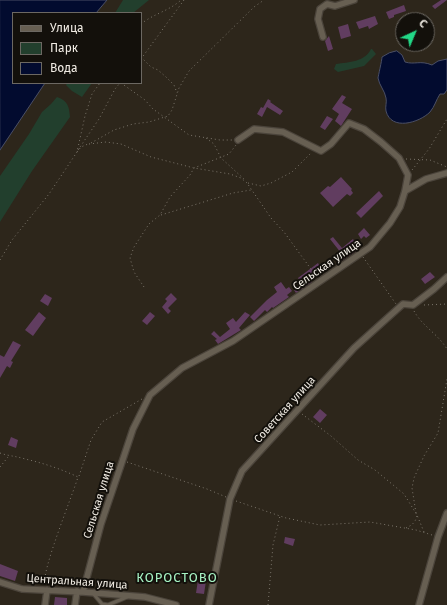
<!DOCTYPE html>
<meta charset="utf-8">
<style>
body{margin:0}
#map{position:relative;width:447px;height:605px;overflow:hidden;background:#2d261b;font-family:"Fira Sans",sans-serif}
canvas{display:block}
.legend{position:absolute;left:12px;top:12px;width:130px;height:72px;box-sizing:border-box;background:#13100b;border:1px solid #6c6862;margin:0;padding:5px 7px;list-style:none;font-size:12px;color:#f2ede5}
.legend li{display:flex;align-items:center;gap:8px;height:20px}
.legend b{width:20px;border:1px solid #6c6862}
.north{position:absolute;left:395px;top:12px;width:40px;height:40px;box-sizing:border-box;background:#13100b;border:1px solid #6c6862;border-radius:50%;rotate:44deg;font-size:11px;font-weight:700;line-height:16px;text-align:center;color:#f2ede5}
.north::after{content:'';display:block;margin:auto;width:14px;height:18px;background:#22d887;clip-path:polygon(50% 0,100% 100%,50% 72%,0 100%)}
</style>
<div id="map">
<canvas width="447" height="605"></canvas>
<ul class="legend">
<li><b style="height:5px;background:#675f52"></b>Улица</li>
<li><b style="height:11px;background:#223f2d"></b>Парк</li>
<li><b style="height:11px;background:#020b2f"></b>Вода</li>
</ul>
<div class="north">С</div>
</div>
<script>
const context = document.querySelector('canvas').getContext('2d');
context.lineJoin = 'round';
function fillPath(path, color) { context.fillStyle = color; context.fill(path, 'evenodd'); }
function strokePath(path, color, width, dash) { context.strokeStyle = color; context.lineWidth = width; context.lineCap = dash ? 'butt' : 'round'; context.setLineDash(dash || []); context.stroke(path); }
function label(font, color, halo, rows, align = 'center') {
  context.font = font + ' "Fira Sans",sans-serif'; context.lineWidth = 4; context.setLineDash([]); context.textBaseline = 'middle'; context.strokeStyle = halo; context.fillStyle = color; for (const [text, x, y, turn = 0] of rows) {
    context.save(); context.translate(x, y); context.rotate((+turn || 0) * Math.PI / 180); context.textAlign = isNaN(turn) ? turn : align; if (halo) context.strokeText(text, 0, 0); context.fillText(text, 0, 0); context.restore();
  }
}
fillPath(new Path2D(`
 M123,0H149L133,13H115Z
 M371,49H372L376,54L364,66L338,72L334,69L336,64C349,62 365,62 371,49Z
 M67,83H92L82,97L72,91L66,85Z
 M57,97C68,101 69,106 70,117L32,171L0,222V176L29,134L42,112L51,104Z`), '#223f2d');
const water = new Path2D(`
 M0,0H107L96,13H13V83H45L0,150Z
 M397,51L402,55L405,62C415,65 420,60 432,65L438,61L447,59V90L444,94H440C436,100 435,106 430,112C419,123 391,131 386,111C385,107 387,102 386,98C385,91 379,85 378,78C378,77 382,60 382,57L389,53Z`);
fillPath(water, '#020b2f');
strokePath(water, '#4a4f66', 1);
fillPath(new Path2D(`
 M441,0H447L435,9L432,6Z
 M404,5L406,11L394,15V17L389,19L386,12Z
 M375,16L378,24L369,29L368,26L359,29L356,22Z
 M348,24L351,36L341,39L338,27Z
 M329,36L333,49L328,51L325,41Z
 M342,95L346,97L342,103L352,109L341,126L335,121L339,114L332,109Z
 M268,99L271,101L270,102L283,111L280,115L267,107L262,117L257,114L261,107L263,108Z
 M327,116L333,119L325,130L320,127Z
 M341,177L352,189L351,190L353,193L350,196L347,194L333,207L320,193L328,186L330,187Z
 M379,191L383,196L361,218L356,213Z
 M364,228L370,235L366,238L364,236L361,239L358,234Z
 M333,237L342,248L353,239L359,249L338,263L334,259L341,253L330,239Z
 M318,263L320,267L308,276L312,282L296,293L294,290L302,285L298,278Z
 M430,272L435,277L425,284L421,279Z
 M281,282L286,289L289,287L292,291L287,295L289,297L273,308L272,307L267,312L265,310L254,321L250,317L267,300L277,292L274,287Z
 M171,293L177,299L168,308L171,311L168,314L162,307L167,301L165,299Z
 M45,294L52,298L48,306L40,301Z
 M39,312L46,318L33,336L25,330Z
 M150,312L155,316L147,325L142,321Z
 M245,312L250,315L239,328L241,330L218,344L215,340L217,339L211,334L214,331L220,337L230,329L226,323L233,318L236,322Z
 M13,341L21,345L11,361L13,362L10,368L7,366L0,378V355L4,357Z
 M320,409L327,415L320,423L313,417Z
 M11,437L18,440L16,448L8,445Z
 M285,537L295,539L293,546L284,543Z
 M0,564L18,571L15,581L0,576Z
 M198,580L206,581L204,594L196,593Z
 M55,597L67,598V605H54Z`), '#613d60');
const service = new Path2D(`
 M92,592L102,604L108,605L127,597`);
const minor = new Path2D(`
 M323,37L318,19L320,9L327,4L335,6L354,0
 M405,191L426,179L447,173
 M0,582L22,589L83,592L145,597L176,605
 M83,592L101,524L121,465L133,429L150,395L182,368L233,341L370,247L390,223L400,207L405,191L408,175L399,158L381,142L364,129L349,123L331,144L321,151L283,132L254,129L238,140
 M45,605L47,590
 M75,605L77,591
 M209,605L230,499L242,471L354,348L403,304L413,305L434,289L447,277
 M419,605L438,537L447,513`);
strokePath(service, '#4b443b', 5);
strokePath(minor, '#4b443b', 8);
strokePath(new Path2D(`
 M141,24C153,14 169,11 181,0
 M141,57L151,67L158,70L166,77L174,85L177,93
 M141,59L184,0
 M121,83L145,100L153,109L189,135L220,140H233
 M206,138L214,144L221,158L244,179
 M91,143L114,130L133,124L149,122L168,116L172,110L179,88L189,71L254,7L264,0
 M89,144L106,142L121,144L151,157L194,168L230,174L241,178L247,183L271,218L284,232L316,276
 M78,150L99,119L115,89L120,83
 M77,152L81,147L88,144
 M406,159L430,160L447,167
 M412,170L429,149L447,119
 M248,183L261,186L271,183L292,172L311,153
 M161,215L233,193L251,190
 M363,257L396,304
 M0,260L12,240L49,194L77,152L85,116L92,94L100,83
 M144,287L134,272L130,258L134,247L149,224L160,215L170,197L190,175L194,168L229,154L236,145
 M424,305L447,304
 M414,311C423,327 437,333 447,349
 M302,414L331,436L358,460L375,470L404,494L417,515L424,532
 M0,453C8,456 16,456 25,459C43,463 61,469 78,477C73,494 41,572 45,584
 M127,462L207,489L226,497
 M0,467L8,457
 M79,476L91,440L102,422L142,399
 M236,501L286,518L320,525L370,522L416,530L432,535
 M416,513L412,488L414,478L424,456L438,433L447,379
 M406,528C412,525 415,523 417,516
 M268,605L273,545L280,516`), '#7d776d', 1, [1, 3]);
strokePath(service, '#675f52', 3);
strokePath(minor, '#675f52', 5.5);
label('11px', '#f2ede5', '#13100b', [
 ["Сельская улица",327,265,-35],
 ["Советская улица",285,410,-48],
 ["Сельская улица",99,500,-73],
 ["Центральная улица",77,582,4]
]);
context.letterSpacing = '1px';
label('13px', '#a7f4c4', '#13100b', [
 ["КОРОСТОВО",177,578]
]);
context.letterSpacing = '0px';
</script>
